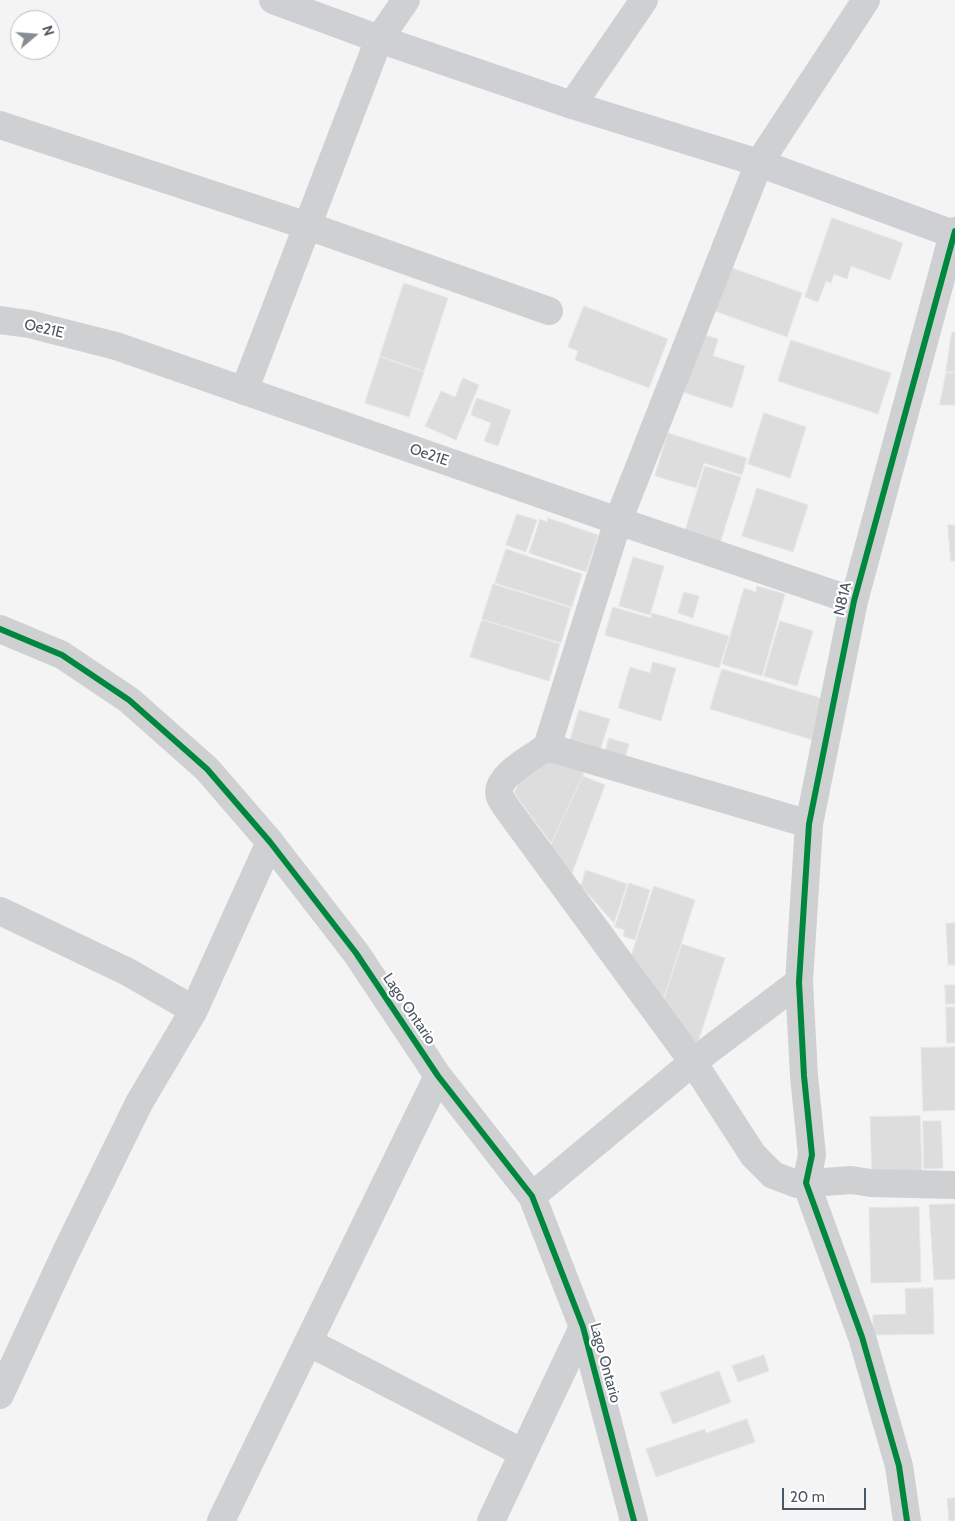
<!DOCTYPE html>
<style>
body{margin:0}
#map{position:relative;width:955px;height:1521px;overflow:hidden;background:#f4f4f4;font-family:Cabin,sans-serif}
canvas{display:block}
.north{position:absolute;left:10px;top:10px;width:50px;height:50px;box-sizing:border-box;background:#fff;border:1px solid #b7bbc0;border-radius:50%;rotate:72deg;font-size:14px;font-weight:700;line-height:20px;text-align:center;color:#4a5661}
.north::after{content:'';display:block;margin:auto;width:18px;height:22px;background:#868d94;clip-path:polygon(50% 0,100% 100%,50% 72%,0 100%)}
.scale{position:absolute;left:782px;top:1488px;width:84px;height:22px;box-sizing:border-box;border:2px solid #4a5661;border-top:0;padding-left:6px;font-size:15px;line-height:18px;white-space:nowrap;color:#4a5661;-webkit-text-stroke:4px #fff;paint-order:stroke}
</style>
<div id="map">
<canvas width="955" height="1521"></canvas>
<div class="north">N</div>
<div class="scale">20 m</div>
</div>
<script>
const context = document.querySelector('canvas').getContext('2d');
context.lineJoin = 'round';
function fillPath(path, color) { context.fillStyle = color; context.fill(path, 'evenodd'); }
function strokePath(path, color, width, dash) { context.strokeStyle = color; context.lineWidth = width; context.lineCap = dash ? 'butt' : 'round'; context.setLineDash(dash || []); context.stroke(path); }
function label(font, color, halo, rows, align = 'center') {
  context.font = font + ' Cabin,sans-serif'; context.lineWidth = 4.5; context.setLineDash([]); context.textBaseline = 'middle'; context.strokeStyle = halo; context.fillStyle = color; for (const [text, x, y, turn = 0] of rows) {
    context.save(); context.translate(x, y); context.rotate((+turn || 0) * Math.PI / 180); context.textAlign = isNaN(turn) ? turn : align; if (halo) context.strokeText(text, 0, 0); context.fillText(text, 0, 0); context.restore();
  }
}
const building = new Path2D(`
 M832,218L903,243L890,280L851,266L847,279L834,274L831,283L826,281L818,302L805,297Z
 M724,265L802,293L787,337L715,311Z
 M404,283L448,298L424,371L380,356Z
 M584,306L668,339L649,388L575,360L578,351L568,347Z
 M952,332H955V372H946Z
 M701,334L718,339L713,356L745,366L732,408L683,392Z
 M791,340L891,373L878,414L778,381Z
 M380,357L424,372L409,417L365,403Z
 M946,373H955V405H940Z
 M463,378L479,385L456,440L425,426L441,391L455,397Z
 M477,398L511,410L498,446L484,441L491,423L471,415Z
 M764,413L806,427L790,478L748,464Z
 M668,433L747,458L742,475L704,463L696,488L655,476Z
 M705,466L741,477L719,546L684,535Z
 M757,488L808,505L793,552L742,536Z
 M517,514L537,520L526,552L506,545Z
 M548,518L598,535L586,572L529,553L540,519L547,522Z
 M948,525H955V561H951Z
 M506,549L582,574L572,607L495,583Z
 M633,557L664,566L650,615L619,606Z
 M493,584L571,608L561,643L482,619Z
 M757,586L785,594L762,676L722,664L744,588L756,592Z
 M684,592L699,596L693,618L678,613Z
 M613,607L651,618L652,613L729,636L719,668L605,635Z
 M482,620L560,644L549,681L470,657Z
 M780,621L813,631L797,686L764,676Z
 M653,662L676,668L661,721L618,708L630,667L650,673Z
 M722,669L824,699L813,740L710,709Z
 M579,710L610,719L600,750L570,741Z
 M609,738L629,744L625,758L605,753Z
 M550,758L584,773L551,843L514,793L520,780Z
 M583,776L605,785L572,873L550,847Z
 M586,870L627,884L614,923L581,886Z
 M629,883L650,890L635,940L623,936L625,930L615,927Z
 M654,886L695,900L662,1003L631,957Z
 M955,923V965H948L946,924Z
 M682,944L725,958L697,1045L663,1003Z
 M945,985H955V1004H946Z
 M946,1007H955V1043H947Z
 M955,1047V1110L923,1111L921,1048Z
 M920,1116L922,1173L872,1174L870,1117Z
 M923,1121H941L943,1168L924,1169Z
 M955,1204V1279L934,1280L929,1205Z
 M919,1207L921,1282L871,1283L869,1208Z
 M933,1288L934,1334L873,1335V1315L906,1314L905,1289Z
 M764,1355L769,1371L738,1382L732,1366Z
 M719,1371L731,1402L673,1424L660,1393Z
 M747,1419L755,1442L656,1477L646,1449L705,1429L706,1433Z
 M955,1498V1521H949L947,1499Z`);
fillPath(building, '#ddddde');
strokePath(building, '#e5e6e7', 1);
strokePath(new Path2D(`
 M572,105L644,0
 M0,125L308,226L549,311
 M0,320L29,324L116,346L618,521L854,601
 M244,391L379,39L406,0
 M0,629L62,655L129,700L207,769L270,842L356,953L438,1076L532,1196L583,1327L634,1521
 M547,747L618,521L759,163L866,0
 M809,824L547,747C533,757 493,777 500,797C501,800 504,804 506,807L693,1062L753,1155L773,1175L797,1184L851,1180L871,1183L955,1185
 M0,911L128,972L194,1010
 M532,1196L693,1062L799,982
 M308,1342L523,1453
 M0,1395L66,1252L139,1103L194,1010L270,842
 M221,1521L438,1076
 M491,1521L583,1327
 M907,1521L899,1466L862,1337L806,1183L812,1155L804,1076L799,982L809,824L854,601L953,234`), '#ced0d2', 28);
strokePath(new Path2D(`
 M273,0L379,39L572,105L759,163L953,234L955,231`), '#ced0d4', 28);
strokePath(new Path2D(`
 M0,629L62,655L129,700L207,769L270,842L356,953L438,1076L532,1196L583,1327L634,1521
 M907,1521L899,1466L862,1337L806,1183L812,1155L804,1076L799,982L809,824L854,601L955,231`), '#00873e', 6);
label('15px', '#4a5661', '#fff', [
 ["Oe21E",44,329,13],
 ["Oe21E",429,455,19],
 ["N81A",843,599,-77],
 ["Lago Ontario",409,1009,56],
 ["Lago Ontario",605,1363,75]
]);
</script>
